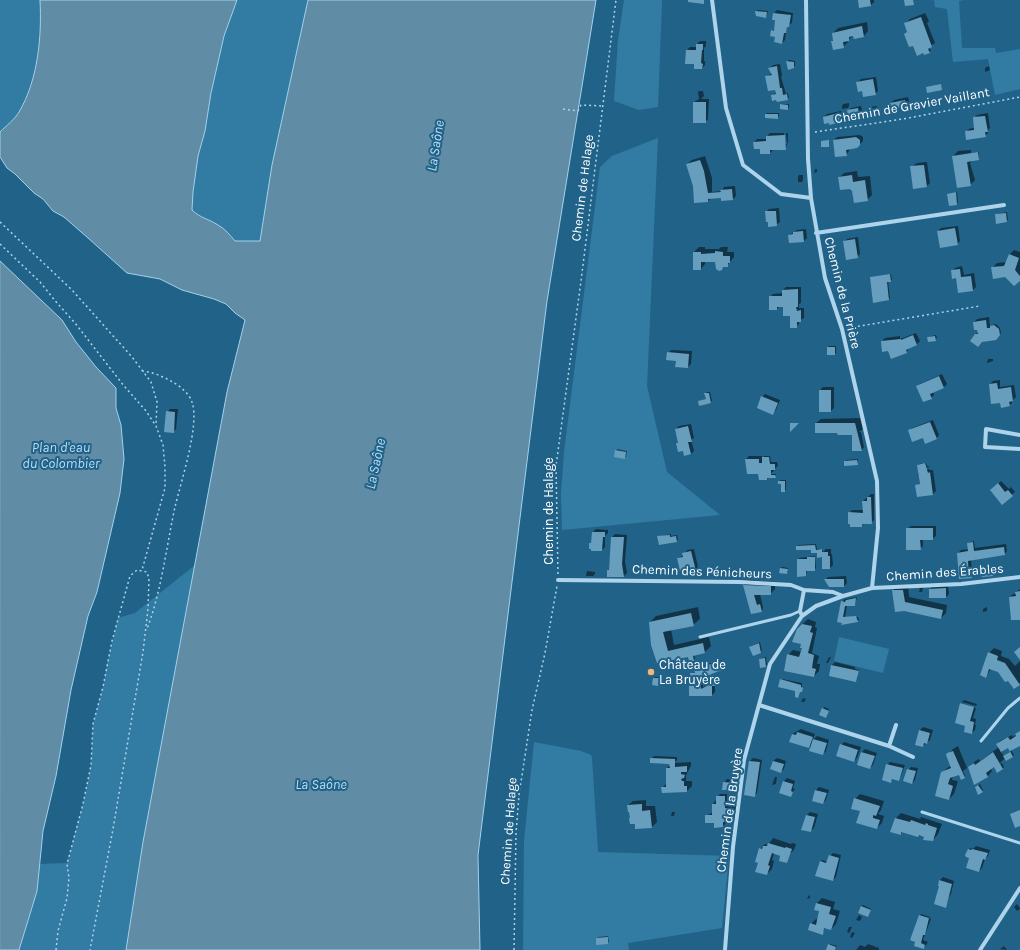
<!DOCTYPE html>
<meta charset="utf-8">
<style>
body{margin:0}
canvas{display:block;background:#216289}
</style>
<canvas width="1020" height="950"></canvas>
<script>
const context = document.querySelector('canvas').getContext('2d');
context.lineJoin = 'round';
function fillPath(path, color) { context.fillStyle = color; context.fill(path, 'evenodd'); }
function strokePath(path, color, width, dash) { context.strokeStyle = color; context.lineWidth = width; context.lineCap = dash ? 'butt' : 'round'; context.setLineDash(dash || []); context.stroke(path); }
function label(font, color, halo, rows, align = 'center') {
  context.font = font + ' Karla,sans-serif'; context.lineWidth = 4; context.setLineDash([]); context.textBaseline = 'middle'; context.strokeStyle = halo; context.fillStyle = color; for (const [text, x, y, turn = 0] of rows) {
    context.save(); context.translate(x, y); context.rotate((+turn || 0) * Math.PI / 180); context.textAlign = isNaN(turn) ? turn : align; if (halo) context.strokeText(text, 0, 0); context.fillText(text, 0, 0); context.restore();
  }
}
fillPath(new Path2D(`
 M0,0H40C42,36 37,80 19,112C15,119 6,126 0,132Z
 M237,0H308L272,165L261,241H235C230,234 225,229 218,225C209,219 201,218 192,210L193,192L198,156L205,131L211,93L224,36Z
 M624,0H662L658,107L639,110L614,101L618,40Z
 M934,0H964L959,1L962,48H995L996,53L1020,49V89L995,95L988,59L953,62L947,9L935,7Z
 M658,138L647,386L667,472L720,515L562,530L561,494L564,452L600,167L612,156Z
 M195,565L143,842L126,950H19L37,891L39,864L67,863L83,804L91,765L93,724L103,687L107,664L118,618L135,613Z
 M839,637L889,649L883,673L834,661Z
 M534,742L581,751L591,755L592,758L598,852L729,856L722,928L628,943L629,950H523L524,841Z`), '#327ca4');
const water = new Path2D(`
 M40,0H237L224,36L211,93L205,131L198,156L193,192L192,210C200,218 209,219 218,225C225,229 230,235 235,241H260L272,165L308,0H596L547,301L478,855L480,950H126L143,842L227,392L245,320L235,313L226,304L214,299L182,290L160,279L127,273L88,238L64,217L53,211L43,199L34,193L15,174L7,168L0,157V132C6,126 15,119 19,112C38,80 42,36 40,0Z
 M0,261L62,320L76,342L96,367L116,388V408L121,425L124,459L120,493L97,592L88,616L71,690L56,776L43,831L37,891L19,950H0Z`);
fillPath(water, '#608ca6');
strokePath(water, '#a1d2ec', 1);
fillPath(new Path2D(`
 M859,0H874V2L871,5Z
 M758,10L768,11L767,15L766,16L756,11Z
 M777,10L793,13L792,23L787,26L785,40L782,43L772,31L775,30L776,19L774,13Z
 M925,13L929,21L927,23L935,43L929,47L931,51L929,52L924,54L913,45L905,34L908,31L905,24L910,19Z
 M867,22L868,31L864,36L854,35L848,40V42L843,47L832,41L834,40L833,33L838,28Z
 M700,41H706V46L704,48V61H705V65L702,68L695,63L687,50L690,47H697V44Z
 M789,60L795,61V66L793,67L787,61Z
 M780,64L782,76L781,77L786,94L788,93L789,98L778,101L772,95L777,92L766,77L772,73L770,68L773,65Z
 M989,66L990,70L985,72V68Z
 M876,77L878,91L875,94L862,87L858,82L861,79Z
 M699,91H703L704,96L701,99H709L708,119L705,122L694,113V102L699,99L698,92Z
 M908,97L909,102L906,105L891,103L894,100Z
 M849,103V106L848,108L842,109V106L843,104Z
 M782,104H789V107L788,109L781,105Z
 M861,106L863,115L860,118L850,120L824,117L827,114L841,111L842,114L848,113V111L851,108Z
 M877,106V108L876,110L870,111L869,108L871,107Z
 M767,113H779V116L777,118L766,114Z
 M988,113L990,128L988,130V133L985,136L966,132L969,129L976,127L974,118L977,115Z
 M770,133H784L785,144H787L786,133H788V142L787,144L786,147L785,149L773,150L770,153L760,148L754,142L757,139H767V136Z
 M860,135L863,137V141L857,147L849,148V151L846,155L834,140L837,137Z
 M971,150V153L979,152V158L973,160L970,163L975,180L970,185L953,156L958,151Z
 M705,156L712,178V192L722,191L724,187L735,186L736,196L733,199L722,196L711,198L708,201L694,185L687,164L692,160Z
 M927,162L930,183L927,186L911,167L917,163Z
 M815,169H817V172L814,173Z
 M857,171L858,177L870,176L872,195L867,200L853,190L839,178L844,173Z
 M799,175H803V180L802,182H798V176Z
 M957,192L958,203L950,205L948,194Z
 M779,208L780,222L776,225L766,212L769,209Z
 M1007,212L1008,220L997,223L996,214Z
 M958,226L960,241L957,244L938,231L941,228Z
 M806,229L807,238L804,241L789,235L797,230Z
 M858,237L860,254L857,257L844,242L847,239Z
 M699,247H705V249H719L721,247H728L727,252H734V257L727,266H725L722,268L716,261H705V264L701,269L694,252Z
 M1014,250L1020,252V280L1005,276L992,268L997,263L1007,262L1009,255Z
 M962,266L964,275L974,273L976,287L973,290L952,271L955,268Z
 M891,274L892,280L888,281L890,298L889,300L871,277Z
 M786,287H801V303L799,304V308H804V318L799,321V324L796,327L791,315L784,306H780L777,309L770,297L773,294L783,293V290Z
 M989,317L990,327L992,325L996,324L1000,328L1001,333L997,338L975,335L978,332L974,322L977,319Z
 M916,333L920,341L917,344L909,348V349L906,352L889,350L882,341L885,338L900,336V339Z
 M936,335L937,338L935,340L928,337Z
 M829,346H836V353L835,354L828,347Z
 M671,350L692,351L691,364L688,367L677,360L668,353Z
 M988,359H993V361L987,363Z
 M942,374L947,384L944,387L933,392L934,395L931,398L917,387L920,384Z
 M1000,380V387L1014,385L1016,397L1012,401V403L1009,406L1000,402L990,384L993,381Z
 M823,387H834V408L831,411L820,390Z
 M707,392H710L712,401L711,402L699,401L707,399L705,394Z
 M765,394L780,400L776,410L773,413L762,397Z
 M170,409H178L176,429L173,432L167,412Z
 M860,418L863,429L859,432H861L864,447L862,450L854,434L838,432L816,423L821,419Z
 M933,420L939,435L936,439L924,436L909,431L912,428Z
 M691,424L694,438L691,440L694,451L691,454L683,450L677,443L679,442L676,429L679,426Z
 M617,449L627,451L626,457L625,458L616,451Z
 M749,456H762V459L764,456H770L771,462H777L778,466L774,469V471L770,474H776V475L769,477L767,479L746,459Z
 M858,459L857,464L845,461L846,460Z
 M926,463L927,466L930,467L919,469L918,465L919,464Z
 M930,469V470H933L936,491L933,494L918,496L916,486L920,484L918,471Z
 M781,480H786V489L785,491L782,483L779,481Z
 M1001,481L1009,489L1011,487L1015,492L1002,503L994,487Z
 M871,494H874V520L871,523H863L862,526H851L849,513L852,510H864L863,501Z
 M911,526H936V536L932,539H923V546L920,549L907,529Z
 M596,529L608,530V533L605,536V547L602,550L590,544L592,542L593,532Z
 M615,534L627,535L625,561L627,573L624,576L608,571L609,569L612,537Z
 M671,534V536L677,535L678,539L677,541L659,537Z
 M974,541L975,548L1006,544L1007,551L1004,555L971,559L972,573H974V574L971,577L960,578L958,553L961,550L969,549L968,543Z
 M816,544L817,549H822L823,552L826,549H831V554H832L833,565L830,568L823,556L818,552L812,549L797,546L798,545Z
 M694,549L698,567L695,570L678,558L684,555L687,550Z
 M815,556L816,568L814,570H807L806,575L798,560L799,558Z
 M782,567L788,568V572L787,573L780,568Z
 M587,571L595,572V574L593,576H586Z
 M846,576L847,583L844,586L826,579L828,577Z
 M749,580L775,582V589L770,594H760L763,607L762,611L752,613L744,585Z
 M908,585L909,597L947,605L946,613L941,618L904,610L893,590L898,586Z
 M933,586H948L949,594L946,597L930,589Z
 M920,588H923L922,592H919Z
 M1020,589V619L1010,597L1013,594H1016V592Z
 M857,597L855,605H847L845,618L858,617L859,620L843,623L841,622L842,602L845,599Z
 M698,607L700,619L693,625L671,629L674,645L709,637L711,646L705,652L694,654L695,659L693,660L692,655L657,662L650,622L656,616Z
 M987,607V611L983,612V609Z
 M808,619L816,622L815,627L817,628L812,653L819,656L817,664H820L819,671L814,676L788,655L793,650L802,652V644L797,629Z
 M760,642L762,651L760,652L751,646Z
 M994,648L1002,651L1001,656L1009,659L1015,666L1020,661V683L1014,688L1006,677L998,671L991,669L986,676L989,653Z
 M766,657L767,665L765,666L760,659Z
 M829,657H831L828,663H826Z
 M722,660L724,667L723,668L697,679L691,674L696,672L695,670L699,666Z
 M835,662L855,667V669L859,670L857,680L856,681L830,675L832,665Z
 M655,677H660L658,685L654,678Z
 M782,679L802,683V690L800,691L798,697L796,690L781,680Z
 M715,681H717V684L715,685V692L712,695L690,686L693,683H703V687Z
 M803,698L806,699L804,702H801Z
 M964,700L977,704L976,706L962,702Z
 M961,703L976,708L973,718L976,719L975,725H976L975,730L972,733L967,726Z
 M824,707L829,709L826,717L823,709Z
 M923,727L933,730L930,740L923,746L920,730Z
 M801,729L815,734L813,740L817,736L829,740L826,751L823,754L811,748L790,741L792,734Z
 M1020,731V745L1011,750L1014,755L1013,756L1007,760L1005,758L998,765L1002,763L1004,767L1003,768L997,771L995,766L991,768L992,771L988,776L969,767L974,762L979,759L980,761L999,747L997,744L1000,741L1012,735L1013,737ZM1008,747L1011,751L1004,756L1000,751Z
 M844,742L861,747L857,758L854,761L841,745Z
 M958,746L967,768L963,771L965,776L964,777L960,775L963,772L953,776L952,780L958,781L954,794L949,799L942,773L947,768L951,766L948,754L953,749Z
 M865,749L877,753L873,765L870,768L858,764L862,752Z
 M654,756L677,757V760L674,763L691,762V766L686,775V781H692V786L687,791L662,788L667,783V768L672,763L651,759Z
 M753,758L762,760L757,793L754,796L750,761Z
 M777,758L786,761L784,769L781,772L773,761Z
 M890,762L905,765L901,776L898,779L894,778L891,781L887,765Z
 M911,767L918,768L915,780L912,783L908,770Z
 M775,777H777L776,784L772,785Z
 M787,778L795,781L793,788L795,789L790,796L780,792L784,781Z
 M727,779L738,780V786L735,789L724,783Z
 M980,784L983,790L982,792L977,786Z
 M819,787L829,790L826,800L823,803L816,790Z
 M720,794H727V806H736L735,818L732,821H726V823L723,826L706,816L713,812V804Z
 M860,794L884,801L881,810L878,814L884,816L882,823L877,828L861,811L855,799Z
 M646,800V806H655L657,822L652,827L636,824L631,817L628,805L633,801Z
 M672,812H675L674,816H671Z
 M810,812L818,814L814,828L811,831L807,815Z
 M901,813L920,819L921,817L942,824L938,834L934,839L903,831L900,834L891,831L896,818Z
 M729,836H731L730,841H727Z
 M773,838L791,844L792,843L796,844L794,850L790,854L787,862L781,857L774,853L772,860L774,861L772,869L767,874L759,862L760,849L765,844L768,845Z
 M976,846L990,850L988,856L985,859L982,868L979,871L969,849L971,848L973,849Z
 M833,853L841,855L836,877L833,880L817,875L821,861L822,860L828,862L830,856Z
 M943,877L954,881L951,894L949,897L947,903L940,885V880Z
 M809,895L810,896V898L807,899Z
 M822,898L835,902L833,909L840,911L836,924L831,929L825,927L822,934L811,924L816,919L818,920L821,911L815,909L817,903Z
 M1017,904L1020,908V909L1017,911L1014,907Z
 M863,905L871,909L869,915L861,906Z
 M921,914L930,917L929,918L931,919L923,940L928,942L924,948L916,945L919,918Z
 M859,915L862,917L860,921L856,920Z
 M849,927H852L849,933L847,932Z
 M852,932L855,933L852,938L850,937Z
 M608,936L609,942L607,943L597,938L598,937Z
 M830,944L837,946L835,950H827Z
 M868,944L879,948V950H856L860,945L865,947Z
 M1004,946L1007,950L1000,949Z`), '#0007');
fillPath(new Path2D(`
 M688,0H704V4L688,2Z
 M858,0H870L871,6L859,8Z
 M904,0H913L914,5L905,6Z
 M755,11L767,12L766,18L756,16Z
 M773,13L791,15L789,27H787L786,33H784L782,44L774,42L775,37L770,36L771,30L774,31L775,20H772Z
 M921,17L932,47L928,49L930,53L924,55L923,53L917,56L913,46L909,47L904,34L907,32L904,23Z
 M862,26L864,37L854,39L853,36L849,37V41L843,42L844,48L833,50L831,41H833L832,33Z
 M696,44H703V50H702L701,63L703,64L702,69H694V64H685L686,50H696Z
 M786,61L794,62V68L788,70Z
 M777,66L780,88H782L783,95L787,94L788,100L777,102L776,100L772,101L771,95L776,94L775,90L768,91L765,76L772,75L768,68Z
 M873,79L876,95L863,97L862,91L858,92L856,82Z
 M941,84L942,90L927,93L926,87Z
 M905,100L906,106L891,109L890,103Z
 M693,102H706V123H693Z
 M780,104L788,105V110L780,109Z
 M858,108L860,119L849,121V120L829,125V123L824,124L823,117L838,113L839,117L848,115L847,110Z
 M765,114H778V119L765,118Z
 M985,116L988,132H985L986,137L966,140L965,131L974,130L973,117Z
 M785,135L786,150H770V154H760V149H754L753,142L766,141V136Z
 M856,137L860,140V145L857,148L846,150L847,156L835,157L833,140Z
 M829,140V147H821V141Z
 M978,152L979,160L967,162L971,186L957,188L952,156Z
 M700,160L704,171L708,193L721,192L720,190L732,189L733,200L721,201V198L708,199V202L694,203L693,186L686,164Z
 M924,165L927,187L913,189L910,166Z
 M852,175L853,182L865,180L868,201L854,203L852,191L850,189L840,190L838,177Z
 M956,192L957,205L949,206L947,194Z
 M765,211H776L777,226L768,227V222H766Z
 M1006,213L1007,222L996,224L995,214Z
 M955,228L958,245L940,248L937,231Z
 M803,231L804,242L789,243L788,235L793,234V232Z
 M855,239L858,258L846,260L843,241Z
 M715,251L723,252V256H730V263H728V267H723L722,270L719,271L716,269L715,262H701V270H693V252H701V254L715,253Z
 M1009,254L1019,258L1015,270L1020,276V281L1014,286L1005,277L993,279L991,267L1004,266Z
 M960,269L961,277L971,276L973,291L958,293L956,278L952,279L951,270Z
 M890,274L891,282H887L889,300L873,303L870,277Z
 M798,289V307H796L797,311L801,310V322H797V328H790V316H783V307H777V310H769V296H782V290Z
 M986,320L987,328H990V326L994,325L999,329L1000,335L996,340L982,342L978,347L970,341L975,334H978L977,330H974L973,322Z
 M913,335L917,345L906,350L907,353L891,359L888,351L882,352L881,341L901,339V340Z
 M935,336L936,341L928,342L927,337Z
 M827,347H835V355H827Z
 M667,352L689,354L688,368L675,367L676,361L666,360Z
 M939,376L944,388L930,394L932,399L923,402L916,386Z
 M997,383L998,389L1011,387L1013,401L1009,402L1010,406L1001,408L1000,403L991,404L989,384Z
 M819,390H831V412H819Z
 M704,393H709L711,403L699,406L698,401L706,399Z
 M761,396L778,403L773,415L757,408Z
 M166,411L175,412L174,433L164,432Z
 M930,422L937,439L925,444L923,438L912,442L908,430Z
 M790,423H799L790,432Z
 M815,423H855L862,451H852V435H838L837,433H815Z
 M688,426L692,442H688L691,454L684,456L683,451L678,452L676,443H678L675,429Z
 M615,450L626,452L625,459L614,457Z
 M762,457H769L770,464H775V470H771V475H775L776,478H767V480H759L758,474H747L745,459H759V463H762Z
 M857,460L858,465L844,466V461Z
 M925,463L928,473L930,472L933,495L917,497L915,485L920,484L917,465Z
 M778,481H785V492H781V484H778Z
 M998,483L1005,492L1008,490L1013,496L1002,505L990,490Z
 M867,497H871L872,524H862V527H850V524H848V512L863,513L862,501H867Z
 M906,528H933V540H920L921,550H906Z
 M592,532H605V537H603L602,551H591V549H589V543H591Z
 M670,535V537L676,536L677,542L659,545L657,536Z
 M611,537H624L622,564L624,577H607V570H609Z
 M973,542L974,551L1004,547L1005,555L968,561L969,576L971,575L972,578L959,579L957,553L968,551L967,543Z
 M815,545L816,550L822,549V552H828V556H830V569H822V557L817,558V553H811V550H796V546Z
 M691,551L696,571L687,573L686,569L680,571L677,558L683,557L682,553Z
 M807,557H815V571H806V576L797,577V559H807Z
 M780,568L788,569L787,574L779,573Z
 M993,572V576L982,577L981,573Z
 M824,579H844V587H829Z
 M743,585L771,586V595H754L757,605L760,604L762,612L751,614Z
 M946,588V598H929V589Z
 M892,590H903L905,602L943,610L941,619L904,611L895,612Z
 M1020,591V620H1011L1009,597L1016,596L1015,592Z
 M856,598L855,606H845L843,617L856,616L858,622L841,625L842,623L837,622L841,601L845,602L846,600Z
 M691,613L694,626L663,632L668,651L703,643L705,653L693,656L694,661H689L688,657L657,663L651,645L649,622Z
 M802,624L812,626L810,632L813,633L808,653L814,655L812,668L816,669L814,677L784,671L787,654L799,657L802,648H800L801,644L792,642L797,629Z
 M759,643L761,653L753,656L749,647Z
 M1020,647V660L1014,652Z
 M988,652L998,656L997,660L1005,663L1020,685L1014,689L1008,681L1005,682L998,672L989,669L986,678L980,675Z
 M765,658L766,667L760,668L759,659Z
 M721,661L724,669L697,680H691L690,673H695L694,669Z
 M831,665L859,671L856,682L829,676Z
 M653,678H659L658,686L652,685Z
 M780,679L801,685V687L803,688L802,692H800L798,698L795,697V691L778,687Z
 M716,681V686H712V696H689V686H701V689Z
 M960,703L974,707L970,721L974,722L972,734L964,732L965,726L955,723Z
 M822,708L829,711L826,718L819,715Z
 M919,730L930,733L927,744L924,743L923,747L915,745Z
 M1020,731V746L1010,751L1013,757L1006,761L1003,756L1010,752L1008,748L1001,752L996,744L1008,737L1010,740L1016,736L1015,734Z
 M797,732L813,737L809,748L789,742L792,734L796,735Z
 M813,739L827,743L823,755L809,751Z
 M840,744L858,750L854,762L836,756Z
 M953,751L965,778L961,780L959,775L950,778L948,784L953,786L949,800L935,796L941,772L951,768L946,755L947,753Z
 M861,752L875,756L870,769L857,765Z
 M993,752L1003,769L997,773L994,767L986,773L988,777L974,785L968,767L974,763L975,765Z
 M650,758L675,759V767L687,766V772H681V774L685,775L684,778L681,779L682,781H684V786H687V792L662,793L661,787H666V768H670L669,764L650,763Z
 M749,761L760,762L755,797L744,795Z
 M773,761L784,764L781,773L770,769Z
 M886,764L903,768L899,781L892,779L891,783L882,780Z
 M907,769L916,771L912,784L903,781Z
 M783,781L793,784L791,791L793,792L791,797L779,793Z
 M723,782L736,783L735,790H722Z
 M978,785L983,792L978,795L975,787Z
 M815,790L827,793L823,804L812,801Z
 M716,796H725V808L734,809L732,822H723V827L714,828V823H705V815H712V804H716Z
 M854,798L880,806L876,816L873,815V818L880,820L877,829L856,823L860,811L851,809Z
 M642,804V811L650,810L652,828L635,829V824H630L629,818H630L629,812H628L627,805Z
 M1020,810V826L1015,828L1010,814Z
 M806,815L815,817L811,832L801,830Z
 M895,818L910,822L911,820L925,825L926,823L928,824V825L937,828L933,841L923,840L924,837L919,835L918,837L901,832V835L890,832Z
 M768,843L785,848L786,847L792,849L787,863L779,861L780,856L772,853L768,865L770,866L767,875L755,872L758,863L755,862L759,848L762,849L763,846H767Z
 M968,849L971,850L972,849L988,853L985,860L983,859L979,872L966,868L969,858L966,857L965,855Z
 M829,855L839,858L833,881L815,876L820,861L826,863Z
 M939,880L952,884L946,908L934,904L939,886H938Z
 M816,903L831,907L829,914L836,916L831,930L824,928L823,935L808,930L810,923L816,925L819,911L814,910Z
 M861,906L871,910L868,917L858,913Z
 M919,915L929,918L925,935H923L921,943L925,945L924,949L914,946L915,942L910,940Z
 M608,937V944L596,945V938Z
 M828,944L836,947L835,950H826Z`), '#679ebd');
strokePath(new Path2D(`
 M563,109L578,111L581,105L603,106
 M815,132L903,119L1020,97
 M0,222L72,290L132,357L151,382L157,402L156,425
 M0,244L40,282L57,303L75,323L124,386L146,411L156,426L163,445L165,467V488L142,570
 M848,328L980,306
 M142,371C157,372 187,386 192,402C200,425 181,481 175,507C166,548 162,589 147,629
 M558,574L556,466L581,281L616,0
 M56,950L58,931L67,898L69,878L67,864L83,804L91,765L93,724L103,687L112,641L130,576L137,570L147,572L149,579L148,609L143,652L113,829L90,950
 M514,950L516,833L519,795L532,710L545,653L557,586`), '#add4ea', 1.5, [2, 3]);
strokePath(new Path2D(`
 M700,637L791,615L800,611
 M981,741L1008,708L1020,698
 M922,812L1020,843`), '#add4ea', 3);
strokePath(new Path2D(`
 M712,0L726,108L743,165L781,194L811,198
 M806,0L808,159L811,198L825,278L842,329L877,481L878,528L872,588
 M816,233L1004,205
 M1020,435L986,429L985,447L1020,449
 M558,580L740,582L791,585L804,590L833,592L843,596
 M802,616L800,611L804,590
 M759,705L889,746L896,725
 M889,746L913,757
 M725,950L733,847L744,760L770,664L802,616L816,606L843,596L872,588L961,584L1020,577
 M980,950L1020,888`), '#add4ea', 4);
for (const [x, y, r, color] of [
 [651,672,4,"#f7b66f"]
]) { const dot = new Path2D(); dot.arc(x, y, r, 0, 2 * Math.PI); context.fillStyle = color; context.fill(dot); strokePath(dot, '#216289', 1.5); }
label('13px', '#fff', '#216289', [
 ["Chemin de Gravier Vaillant",912,106,-10],
 ["Chemin de Halage",583,188,-83],
 ["Chemin de la Prière",842,293,76],
 ["Chemin de Halage",549,511,-90],
 ["Chemin des Pénicheurs",702,572,2],
 ["Chemin des Érables",945,573,-4],
 ["Chemin de la Bruyère",730,810,-82],
 ["Chemin de Halage",509,831,-86]
]);
label('13px', '#fff', '#216289', [
 ["Château de",659,665],
 ["La Bruyère",659,680]
], 'left');
label('italic 14px', '#b9def2', '#216289', [
 ["La Saône",436,146,-81],
 ["Plan d'eau",61,448],
 ["du Colombier",61,464],
 ["La Saône",376,464,-78],
 ["La Saône",321,785]
]);
</script>
